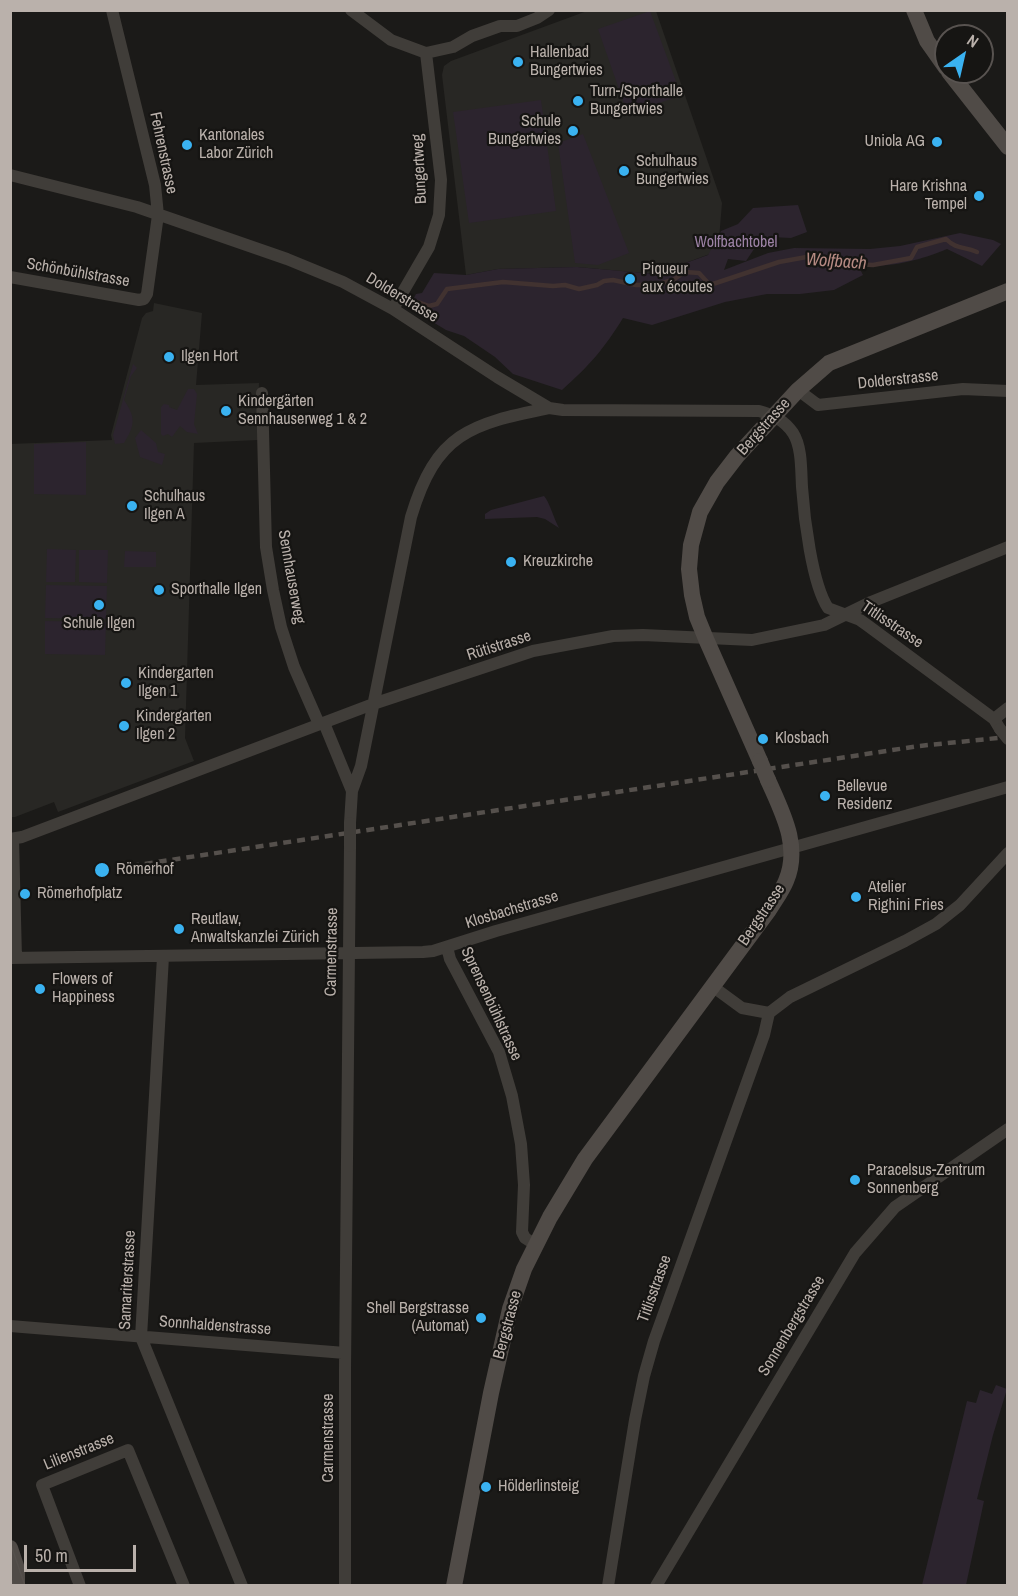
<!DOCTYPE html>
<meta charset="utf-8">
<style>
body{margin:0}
#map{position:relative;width:1018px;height:1596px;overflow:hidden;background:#1b1a18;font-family:"Archivo Narrow",sans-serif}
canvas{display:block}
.frame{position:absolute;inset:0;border:12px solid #bab1ab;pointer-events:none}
.north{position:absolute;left:934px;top:24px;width:60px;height:60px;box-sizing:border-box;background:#161513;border:2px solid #585350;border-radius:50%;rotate:34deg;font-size:16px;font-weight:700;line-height:24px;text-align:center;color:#bab1ab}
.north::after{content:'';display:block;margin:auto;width:21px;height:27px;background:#3ab2f1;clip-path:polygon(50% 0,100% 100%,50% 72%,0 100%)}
.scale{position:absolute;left:24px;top:1545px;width:112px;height:27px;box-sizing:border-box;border:3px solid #bab1ab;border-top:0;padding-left:8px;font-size:18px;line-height:21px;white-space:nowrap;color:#bab1ab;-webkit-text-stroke:4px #161513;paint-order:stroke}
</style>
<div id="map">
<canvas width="1018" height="1596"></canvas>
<div class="frame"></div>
<div class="north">N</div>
<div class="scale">50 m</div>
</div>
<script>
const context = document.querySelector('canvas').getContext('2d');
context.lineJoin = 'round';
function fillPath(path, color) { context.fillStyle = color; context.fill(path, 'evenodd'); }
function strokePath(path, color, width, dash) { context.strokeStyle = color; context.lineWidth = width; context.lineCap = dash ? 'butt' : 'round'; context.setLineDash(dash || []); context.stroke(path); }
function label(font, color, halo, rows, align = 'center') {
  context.font = font + ' "Archivo Narrow",sans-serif'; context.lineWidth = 4.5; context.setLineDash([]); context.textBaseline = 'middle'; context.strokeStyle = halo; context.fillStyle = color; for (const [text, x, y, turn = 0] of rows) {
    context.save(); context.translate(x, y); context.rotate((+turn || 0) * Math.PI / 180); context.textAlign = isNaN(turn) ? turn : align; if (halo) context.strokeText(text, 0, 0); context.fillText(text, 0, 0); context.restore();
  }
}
fillPath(new Path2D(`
 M587,11H656L722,203L718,251L655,274L577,267L498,269L466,275L442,75L444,66L451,61Z
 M154,303L202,313L196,385L259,383L258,440L194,443L185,738L194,761L58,812L54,802L15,817H10V444L112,440L111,435L142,318L146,313L153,311Z`), '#282724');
fillPath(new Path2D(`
 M650,11L681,95L628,115L598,29Z
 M541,100L556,211L469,223L453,112Z
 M583,134L629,253L598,265L575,263L558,143Z
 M798,205L807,232L791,238L771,237L758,243L746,261L728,259L724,270L768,253L794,248L870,249L900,246L960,233L993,240L1001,244L982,266L947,249C924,259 885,270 860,264V269L863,275L834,290L800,294H767L725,302L652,325L623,318C604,349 589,366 562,390L513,374L495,357L464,336L446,330L413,310L412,302L416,294L422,293L434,273L466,275L498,269L577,267L655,274L708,255L721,231L738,224L753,208Z
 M133,364L137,368L131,376L124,400C136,418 135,425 124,443L115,444L113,435Z
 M188,389H194L197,394L194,424L198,434L187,432L180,426L172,437L168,434L163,436L161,434V407L164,404L169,405V407L177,410Z
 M141,430L156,443L158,452L165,454L162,465L140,457L135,438Z
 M86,442V495L34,494V444Z
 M544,496C549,501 554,519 559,528L545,519L537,517L485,519V514L491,510Z
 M47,549L76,550L75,582H46Z
 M79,550H108L107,583L79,582Z
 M125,551L156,552V567H124Z
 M46,585L107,586L106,619L45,618Z
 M45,621L106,622L105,655L45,654Z
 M996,1385L1007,1389L993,1435L977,1499L984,1501L966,1585H922L967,1401L976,1403L980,1390L992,1394Z`), '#2c242e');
strokePath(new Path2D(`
 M418,302L429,306L437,304L447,289L503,282L553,286L565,285L579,289L597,285L604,281L613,280L636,285H655L673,280L685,272L699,273L710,285L779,262L812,256L824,259L832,263L873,265L911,258L917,247L946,239C957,250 964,246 977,252`), '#413230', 4.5);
strokePath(new Path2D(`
 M351,10L391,40L426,53L453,47L472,36L500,26H517L537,18L549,10
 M10,175L137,207L287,259L343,282L393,309L497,377L549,408L563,410L759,411C773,415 784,420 793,433C802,447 801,470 802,487C804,517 812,584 828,608L860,620L867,625L994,719L1000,729
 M10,277L139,300L144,299L147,294L158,215L155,185L112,10
 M393,309L429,247L439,215L441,180L426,53
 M798,390L818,405L963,389L1008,391
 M262,393L266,547L273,590L281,627L294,667L319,724
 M994,719L1008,708
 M324,723L352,791
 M350,823L352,791L361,766L411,517C436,433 470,424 549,408
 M10,839L22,837L373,704L533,651L613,636L643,635L752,640L824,625L871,602L1008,547
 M13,839L16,958
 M447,947L450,959L499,1052L512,1096L521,1144L524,1185L522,1232L525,1238L536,1245
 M163,957L141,1337L242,1586
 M10,958L423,952L433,951L496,931L1008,787
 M712,986L742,1008L769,1013
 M10,1326L345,1353
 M80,1586L42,1485L128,1450L184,1586
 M345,1586V1369L350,846
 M608,1586L635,1420L644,1376L654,1341L764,1035L769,1013L790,997L905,941L936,924L960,905L1008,853
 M656,1586L855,1253L895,1207L1008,1129`), '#403d39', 12);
strokePath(new Path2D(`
 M914,10L927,41L946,68
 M949,72L1008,147
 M760,761L706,639L697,617L692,595L689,569L691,545L700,512L717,482L737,456L798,390L829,363L1008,291
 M10,1548L17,1569V1583
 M454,1586L491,1393L510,1309L524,1269L550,1217L585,1159L769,910C775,900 782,891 786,881C801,846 782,812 768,780`), '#504b47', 16);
strokePath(new Path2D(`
 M10,1542L25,1586
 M10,1577L14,1586`), '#55504c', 1.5);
strokePath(new Path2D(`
 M131,866L919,746L1008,737`), '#55504c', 4.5, [8, 6]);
strokePath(new Path2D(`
 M1000,729L1008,739
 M350,823V846`), '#403d39', 12);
strokePath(new Path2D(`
 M760,761L768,780`), '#504b47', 16);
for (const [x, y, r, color] of [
 [518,62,6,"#3ab2f1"],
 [578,101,6,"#3ab2f1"],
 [573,131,6,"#3ab2f1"],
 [937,142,6,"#3ab2f1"],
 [187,145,6,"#3ab2f1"],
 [624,171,6,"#3ab2f1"],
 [979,196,6,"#3ab2f1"],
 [630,279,6,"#3ab2f1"],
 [169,357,6,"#3ab2f1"],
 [226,411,6,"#3ab2f1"],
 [132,506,6,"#3ab2f1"],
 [511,562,6,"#3ab2f1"],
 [159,590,6,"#3ab2f1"],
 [99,605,6,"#3ab2f1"],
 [126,683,6,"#3ab2f1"],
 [124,726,6,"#3ab2f1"],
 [763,739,6,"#3ab2f1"],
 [825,796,6,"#3ab2f1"],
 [102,870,8,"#3ab2f1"],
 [25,894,6,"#3ab2f1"],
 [856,897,6,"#3ab2f1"],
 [179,929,6,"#3ab2f1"],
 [40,989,6,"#3ab2f1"],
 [855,1180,6,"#3ab2f1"],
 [481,1318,6,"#3ab2f1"],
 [486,1487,6,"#3ab2f1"]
]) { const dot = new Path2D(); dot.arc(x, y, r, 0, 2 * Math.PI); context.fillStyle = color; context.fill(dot); strokePath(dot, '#161513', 2); }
label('16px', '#bab1ab', '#161513', [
 ["Hallenbad",530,53],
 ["Bungertwies",530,71],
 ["Turn-/Sporthalle",590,92],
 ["Bungertwies",590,110],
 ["Schule",561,122,"right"],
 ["Bungertwies",561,140,"right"],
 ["Kantonales",199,136],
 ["Labor Zürich",199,154],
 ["Uniola AG",925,142,"right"],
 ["Schulhaus",636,162],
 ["Bungertwies",636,180],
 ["Hare Krishna",967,187,"right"],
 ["Tempel",967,205,"right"],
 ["Piqueur",642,270],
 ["aux écoutes",642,288],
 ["Ilgen Hort",181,357],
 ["Kindergärten",238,402],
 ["Sennhauserweg 1 & 2",238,420],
 ["Schulhaus",144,497],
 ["Ilgen A",144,515],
 ["Kreuzkirche",523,562],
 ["Sporthalle Ilgen",171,590],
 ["Schule Ilgen",99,624,"center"],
 ["Kindergarten",138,674],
 ["Ilgen 1",138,692],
 ["Kindergarten",136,717],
 ["Ilgen 2",136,735],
 ["Klosbach",775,739],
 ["Bellevue",837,787],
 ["Residenz",837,805],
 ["Römerhof",116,870],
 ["Atelier",868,888],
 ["Righini Fries",868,906],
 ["Römerhofplatz",37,894],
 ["Reutlaw,",191,920],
 ["Anwaltskanzlei Zürich",191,938],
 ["Flowers of",52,980],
 ["Happiness",52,998],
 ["Paracelsus-Zentrum",867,1171],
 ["Sonnenberg",867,1189],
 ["Shell Bergstrasse",469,1309,"right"],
 ["(Automat)",469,1327,"right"],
 ["Hölderlinsteig",498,1487]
], 'left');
label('16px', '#bab1ab', '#161513', [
 ["Fehrenstrasse",163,153,78],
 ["Bungertweg",420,169,-93],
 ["Schönbühlstrasse",78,273,10],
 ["Dolderstrasse",402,298,31],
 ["Dolderstrasse",898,380,-6],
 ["Bergstrasse",764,427,-48],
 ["Sennhauserweg",291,577,80],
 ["Titlisstrasse",892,625,34],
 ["Rütistrasse",499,646,-18],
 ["Klosbachstrasse",512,910,-17],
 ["Bergstrasse",762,915,-56],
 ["Carmenstrasse",332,952,-89],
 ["Sprensenbühlstrasse",491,1004,65],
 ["Samariterstrasse",128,1280,-87],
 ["Titlisstrasse",655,1289,-70],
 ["Bergstrasse",508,1325,-75],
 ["Sonnhaldenstrasse",215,1326,4],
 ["Sonnenbergstrasse",792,1326,-59],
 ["Carmenstrasse",329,1438,-90],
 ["Lilienstrasse",79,1452,-22]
]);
label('16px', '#9c82a5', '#161513', [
 ["Wolfbachtobel",736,243]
]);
label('italic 18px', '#b58a82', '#161513', [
 ["Wolfbach",836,262,4]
]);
</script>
